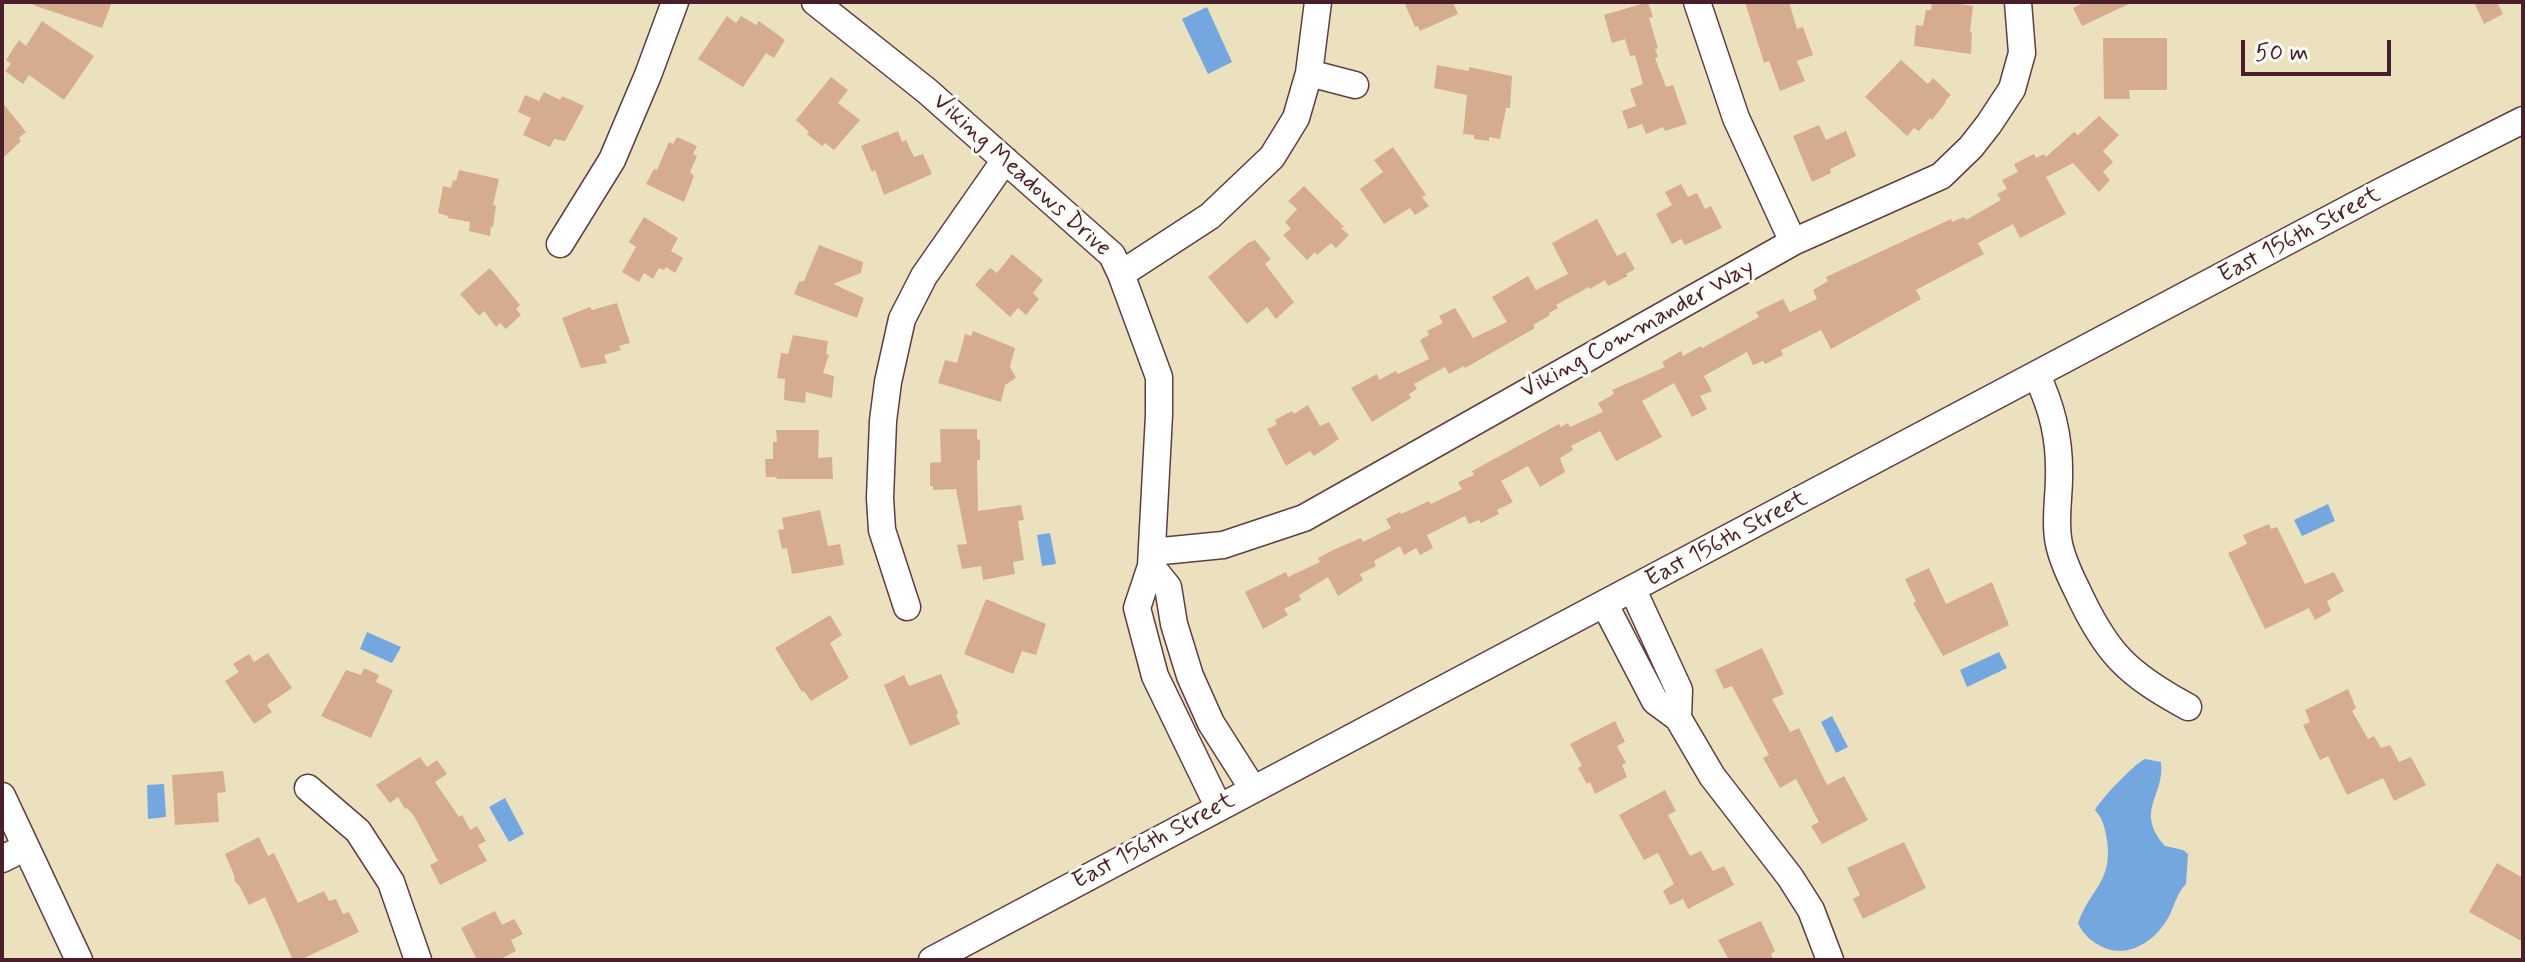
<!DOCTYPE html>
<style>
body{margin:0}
#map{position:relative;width:2525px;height:962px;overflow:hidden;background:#ebe1bf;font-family:Mynerve,sans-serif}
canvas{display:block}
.frame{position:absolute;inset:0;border:4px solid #4a1f2b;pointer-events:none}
.scale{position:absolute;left:2241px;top:40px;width:150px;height:36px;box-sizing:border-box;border:4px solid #4a1f2b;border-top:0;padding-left:10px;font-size:24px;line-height:28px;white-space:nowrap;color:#4a1f2b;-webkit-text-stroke:6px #fdfcf7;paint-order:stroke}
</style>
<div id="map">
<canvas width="2525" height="962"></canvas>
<div class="frame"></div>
<div class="scale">50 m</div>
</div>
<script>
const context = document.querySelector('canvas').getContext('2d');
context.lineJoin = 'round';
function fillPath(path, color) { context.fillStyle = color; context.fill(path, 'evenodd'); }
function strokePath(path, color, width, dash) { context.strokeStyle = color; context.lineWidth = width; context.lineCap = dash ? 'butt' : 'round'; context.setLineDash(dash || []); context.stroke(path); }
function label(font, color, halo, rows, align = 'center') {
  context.font = font + ' Mynerve,sans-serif'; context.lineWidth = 6; context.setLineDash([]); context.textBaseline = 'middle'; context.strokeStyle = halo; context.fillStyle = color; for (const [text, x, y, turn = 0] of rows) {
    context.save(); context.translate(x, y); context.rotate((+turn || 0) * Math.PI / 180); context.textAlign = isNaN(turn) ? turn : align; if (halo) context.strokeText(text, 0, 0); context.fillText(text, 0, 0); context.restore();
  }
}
fillPath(new Path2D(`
 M1207,7L1232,62L1208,74L1182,19Z
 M2328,504L2335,521L2302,536L2294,520Z
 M1050,533L1056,564L1042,566L1037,535Z
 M367,632L401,647L392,663L360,649Z
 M1999,652L2007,668L1967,687L1960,670Z
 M1832,716L1848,747L1836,753L1821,722Z
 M2145,759L2161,762C2165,797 2134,810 2165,846L2183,850L2188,854L2186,884C2176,894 2175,906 2168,918C2156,940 2130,958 2105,948C2093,943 2083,935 2078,923C2090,889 2113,882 2107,840C2105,828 2103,819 2095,810C2101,799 2134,764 2145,759Z
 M164,784L166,817L148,819L147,785Z
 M505,798L524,834L509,842L489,807Z`), '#74a7e0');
fillPath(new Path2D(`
 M33,2H112L102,28L33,5Z
 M1404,2H1453L1458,14L1420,31L1418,26L1415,27Z
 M1648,2L1653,17L1649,18L1658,48L1655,49L1658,57L1655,58L1666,87L1673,85L1687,124L1665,131L1663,127L1646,134L1642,124L1628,129L1622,111L1636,106L1630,89L1643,84L1635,55L1630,56L1625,39L1612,43L1604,15Z
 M1745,2H1789L1797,29L1803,27L1813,55L1797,61L1805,81L1780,91L1769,61L1764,63Z
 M1932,2H1949L1973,6L1970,32L1972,33L1971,54L1914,46L1916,25L1923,26L1926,10H1931Z
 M2085,2H2133L2082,26L2073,8Z
 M2474,2H2497L2503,14L2484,24Z
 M727,16L736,23L741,16L756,25L759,21L785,40L774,58L766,53L743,87L698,59Z
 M42,21L94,56L64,100L29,75L23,84L5,71L11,64L6,60L19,40L26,46Z
 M2103,38H2167V90H2129L2130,99H2104Z
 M1901,60L1928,84L1933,78L1951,95L1945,101L1946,102L1932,120L1930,118L1919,131L1914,128L1907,136L1865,97Z
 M1437,65L1469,71V67L1512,76L1510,108H1506L1500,139L1489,137V141L1474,139V135L1463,134L1467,95L1434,88Z
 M831,77L848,90L838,103L860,120L834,150L825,143L822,146L807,134L809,132L796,120Z
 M544,92L560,100L562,96L584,106L565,141L554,139L550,147L523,135L531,118L518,112L525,95L539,101Z
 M2,102L26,132L19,138L21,141L2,159Z
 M2099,116L2119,135L2103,151L2113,162L2103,172L2110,180L2099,192L2073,163L2046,177L2066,214L2020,238L2013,224L1978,243L1984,254L1916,290L1921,299L1831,349L1821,330L1781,350L1783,355L1765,364L1763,361L1753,365L1747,352L1704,376L1712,391L1700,396L1707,409L1692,417L1674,383L1642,401L1662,437L1616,461L1600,431L1571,446L1573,450L1560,458L1565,472L1540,487L1528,466L1501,481L1513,502L1497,510L1499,514L1481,523L1479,520L1469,524L1465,516L1427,535L1433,548L1420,555L1416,548L1404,555L1400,546L1374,561L1376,566L1360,574L1363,580L1338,596L1328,577L1299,595L1301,600L1284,609L1288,615L1263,629L1245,592L1286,572L1288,577L1320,562L1318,558L1333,550L1361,538L1363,542L1391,528L1386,519L1400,512L1401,514L1429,501L1431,504L1462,489L1458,482L1474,475L1472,471L1559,424L1561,427L1568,423L1570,427L1603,412L1598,403L1614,394L1612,390L1665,367L1662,362L1681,351L1683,356L1701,346L1702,348L1759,317L1756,312L1783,299L1790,312L1817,299L1813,290L1828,281L1826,277L1951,219L1952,222L1964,217L1966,220L2001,200L1997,194L2007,189L2002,180L2018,172L2014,164L2034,154L2036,158L2044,154L2046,157L2074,132L2078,135Z
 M1819,125L1826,140L1846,131L1856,156L1830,169L1831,173L1812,182L1793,136Z
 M898,131L902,142L906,140L914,157L923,154L932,174L884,195L875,170L872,172L861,146Z
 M677,137L697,146L693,154L697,156L690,172L694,176L684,202L646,184L654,169L657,170L669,142L673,144Z
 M1393,147L1426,195L1422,197L1429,206L1415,215L1410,208L1384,224L1360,189L1383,172L1374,160Z
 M459,170L499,179L493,205L496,206L493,227L491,226L490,236L469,231L470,222L448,218V216L438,213L443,186L451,188L453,180L456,181Z
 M1681,184L1688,197L1697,193L1705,209L1711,206L1722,228L1685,245L1681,239L1672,244L1656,214L1672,205L1665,192Z
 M1304,186L1344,227L1341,228L1349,235L1336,248L1331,243L1317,255L1315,252L1307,260L1283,235L1291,229L1285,222L1297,209L1288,201Z
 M644,217L678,238L671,251L683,258L675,273L666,267L664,270L659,268L653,279L644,273L639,282L622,272L636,247L629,242Z
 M1597,219L1617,256L1625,252L1635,269L1626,274L1628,276L1608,286L1605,280L1590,289L1589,287L1556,305L1558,308L1549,313L1550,315L1533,325L1535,328L1465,368L1464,366L1449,374L1445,367L1414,384L1417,389L1409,394L1411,398L1372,422L1351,388L1377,374L1379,380L1396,371L1398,374L1429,359L1420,340L1429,335L1427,331L1443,323L1439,316L1455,308L1473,338L1507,322L1492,297L1528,276L1536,290L1568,274L1552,243Z
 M1255,240L1271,259L1265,264L1294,302L1276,319L1267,307L1247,324L1208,277L1248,243Z
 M819,245L863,262L861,273L833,284L864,298L857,318L794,294L799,282L804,281Z
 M1012,254L1043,280L1033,293L1039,299L1026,315L1018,308L1010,317L975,285L990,268L997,273Z
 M490,268L520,305L516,309L521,315L506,329L500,323L496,327L484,311L479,316L460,294Z
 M617,303L630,343L619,346L621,350L604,355L607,363L581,368L562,318L590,307L592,310Z
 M973,331L1015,348L1010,367L1016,378L1005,385L1001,402L938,383L945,360L957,363L965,334L971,336Z
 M793,335L828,341L826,354L829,355L823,373L834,376L832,398L806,392L805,403L784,400L785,379L777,378L781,353L788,354Z
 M1308,405L1320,426L1329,422L1339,439L1314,456L1310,451L1286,466L1267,429L1277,424L1275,420L1292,411L1294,414Z
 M940,429H977V439L980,440V460H977L978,511L1021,505L1024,520L1018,521L1024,560L1013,562L1015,574L983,580L981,566L962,569L957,545L967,544L956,489L933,490V486H930V463L941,462Z
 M776,430H819L818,458L832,457L833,479H776L777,477H766L765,459H773V442H777Z
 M820,510L828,546L840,544L844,565L792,574L787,548L782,549L778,530L784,529L782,518Z
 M2269,524L2271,529L2277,527L2305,584L2334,572L2344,591L2327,601L2331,611L2315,620L2309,608L2265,629L2228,553L2247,544L2243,535Z
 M1929,568L1946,604L1992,582L2009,625L1943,656L1913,603L1916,602L1905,579Z
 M986,599L1046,624L1036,655L1022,651L1013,674L964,654Z
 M830,615L842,635L830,643L849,678L811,701L804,691L802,692L775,648Z
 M1762,648L1784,694L1772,699L1790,732L1799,728L1827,785L1844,776L1868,820L1822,844L1811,826L1819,822L1796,779L1780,788L1763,758L1769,755L1732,686L1724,689L1715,670Z
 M268,653L292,688L267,705L272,712L254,724L225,681L239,672L233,664L249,654L254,662Z
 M364,668L379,675L376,682L393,690L371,738L321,716L346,670L361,675Z
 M941,674L958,713L956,715L960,724L910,746L884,685L904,675L909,686Z
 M2348,689L2356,708L2352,711L2368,739L2374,736L2381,748L2390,745L2399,762L2411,757L2426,785L2394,801L2383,778L2347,795L2328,756L2320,760L2303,725L2310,722L2305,710Z
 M1615,721L1625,742L1617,746L1626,763L1622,765L1627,777L1595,794L1590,782L1587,784L1578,768L1582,766L1570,744Z
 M420,757L427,767L437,760L447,774L435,782L459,817L462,815L470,830L477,826L486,841L478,845L487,861L440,885L430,865L438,861L414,816L407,808L405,809L398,797L390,803L376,785Z
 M223,771L226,792L217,793L219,822L175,825L172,775Z
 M1665,790L1676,811L1668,815L1690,856L1701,851L1713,871L1724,866L1734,885L1688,909L1683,899L1670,905L1663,891L1674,884L1658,853L1644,860L1619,815Z
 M259,837L268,856L274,853L298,903L324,891L329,901L336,899L343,914L349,912L359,932L300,960H293L265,897L249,905L240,887L234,880L235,877L225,854Z
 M1904,842L1926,888L1863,919L1853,899L1860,895L1847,868Z
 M2497,863L2523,878V942L2469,912Z
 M495,911L502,925L514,919L523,934L511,940L516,951L499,960H477L461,928Z
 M1761,921L1775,951L1771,954L1773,960H1729L1718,940Z`), '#d5ad8e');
const minor = new Path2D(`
 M815,2L927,91L1112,255L1121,274L1159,377V415L1151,566L1137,608L1155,676L1219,808
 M1697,2L1736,118L1793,242
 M1309,73L1355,85
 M560,244L612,160L648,75L675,2
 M1121,274L1210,216L1272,157L1296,118L1309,73L1318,2
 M2037,376C2053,409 2060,440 2059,477C2059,497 2055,517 2058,538C2060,555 2069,574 2077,590C2106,653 2127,674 2188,707
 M1152,552L1223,545L1304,518L1793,242L1941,176L1971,147L1989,124L2012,89L2022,53L2018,2
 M1151,566L1168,587L1174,624L1190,676L1211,723L1253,789
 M1633,590L1679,690L1678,718
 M1605,605L1655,701L1678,718L1712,776L1790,877L1811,910L1830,960
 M907,607L882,530L880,498L883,421L888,382L902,319L924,276L1005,160
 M308,788L358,831L391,882L418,960
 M2,796L79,960
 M2,859L26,847
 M932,960L2382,191L2523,120`);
strokePath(minor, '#623c41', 29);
strokePath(minor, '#fff', 26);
label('24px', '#4a1f2b', '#fdfcf7', [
 ["Viking Meadows Drive",1021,176,42],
 ["East 156th Street",2300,236,-28],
 ["Viking Commander Way",1638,330,-29],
 ["East 156th Street",1727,540,-28],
 ["East 156th Street",1154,842,-28]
]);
</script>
